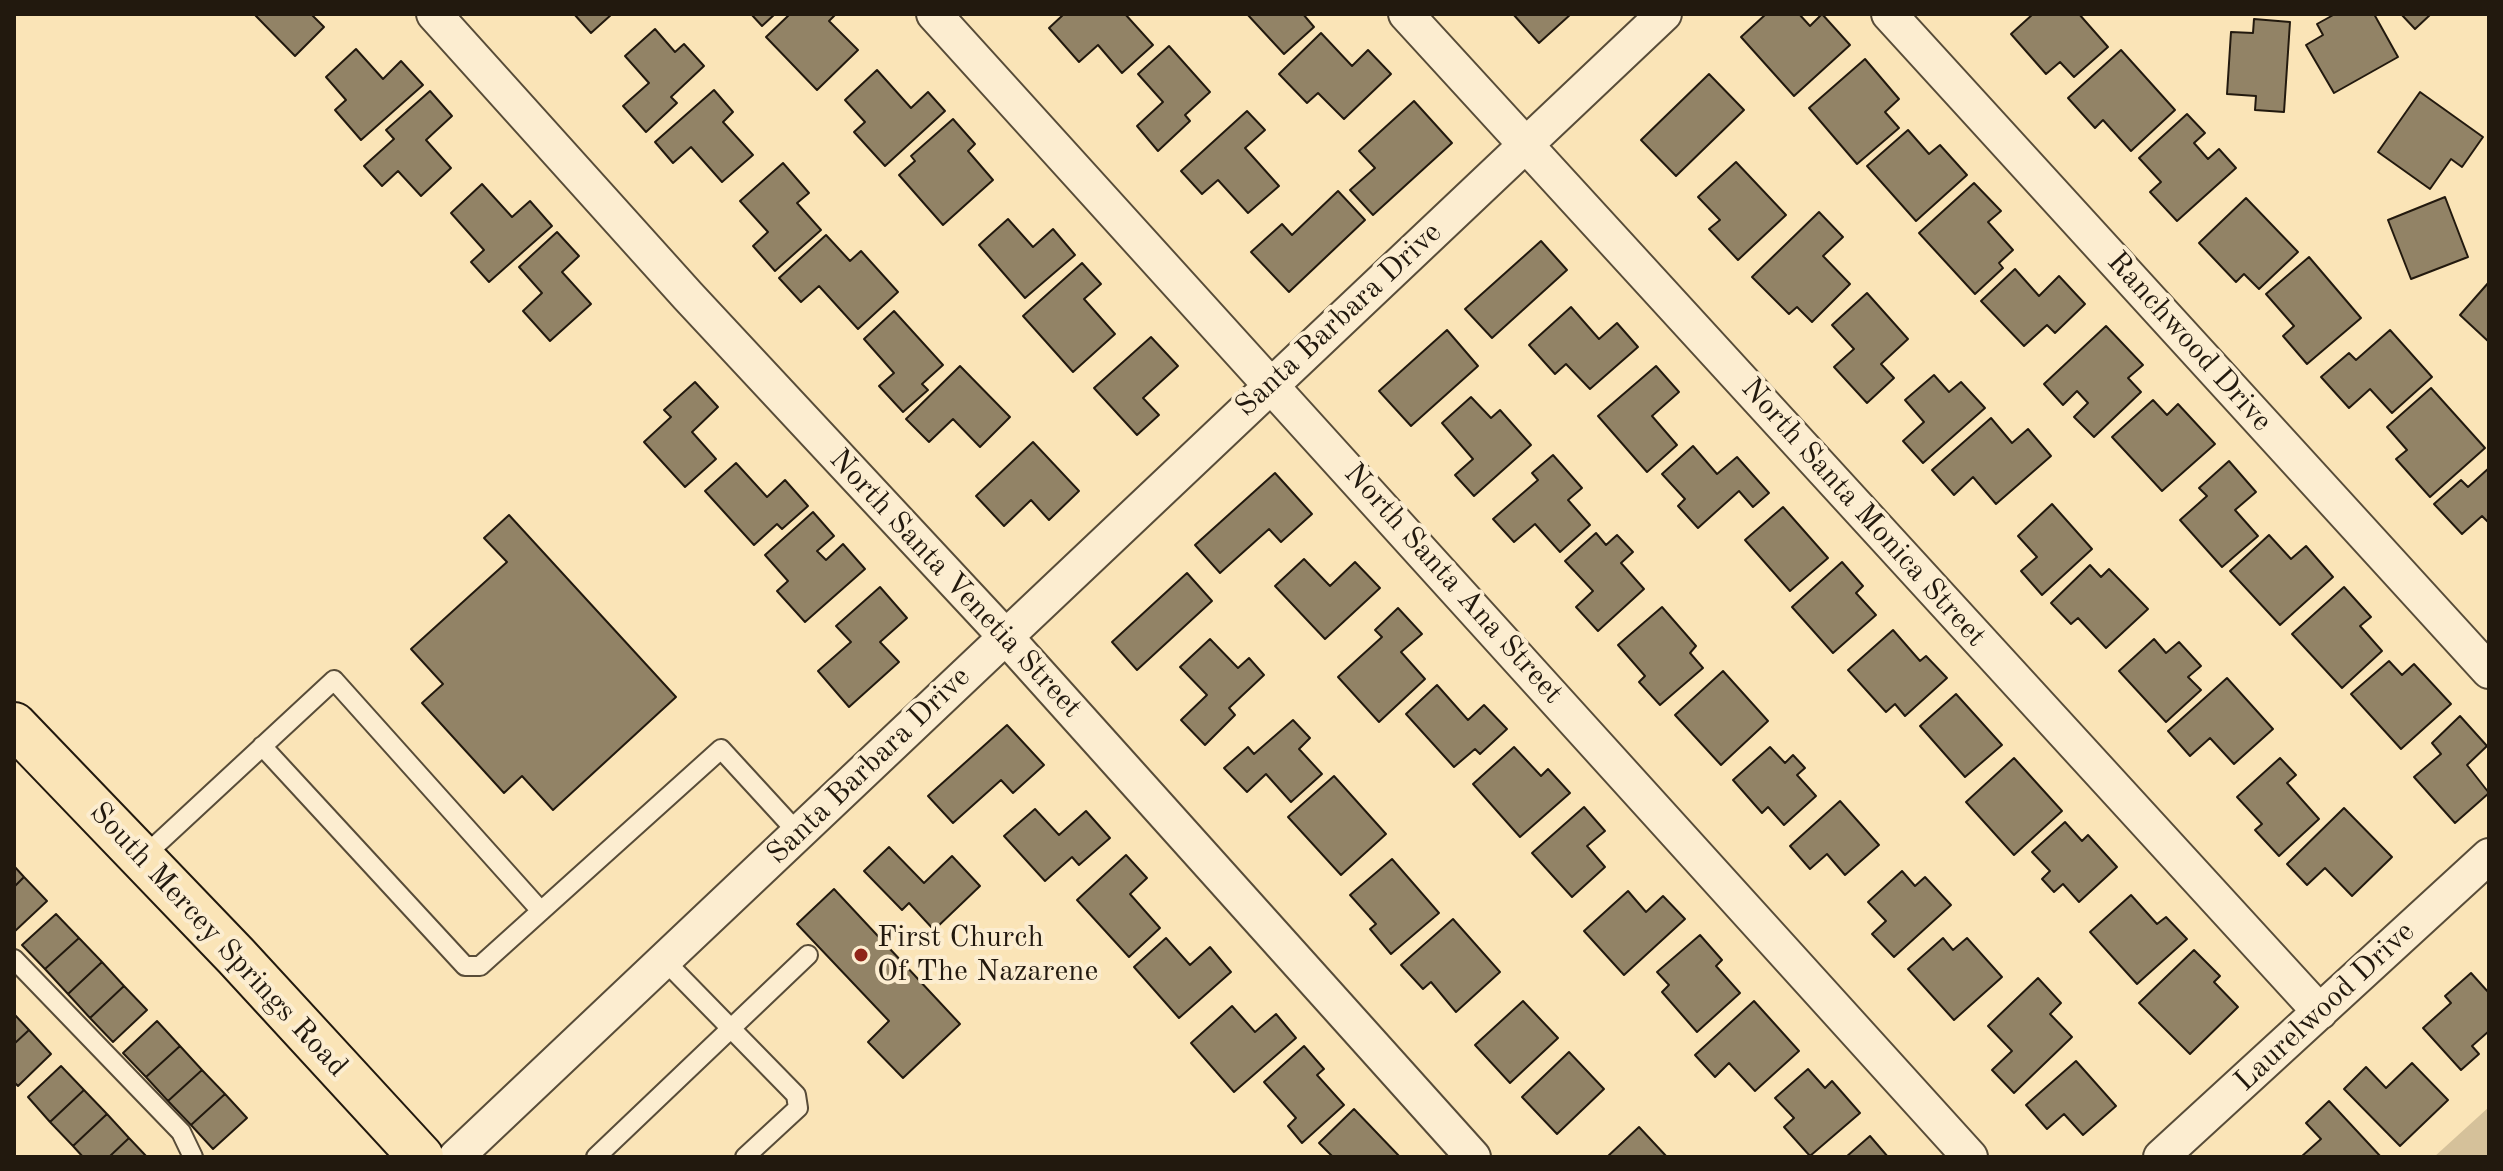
<!DOCTYPE html>
<style>
body{margin:0}
#map{position:relative;width:2503px;height:1171px;overflow:hidden;background:#fae4b7;font-family:"Old Standard TT",serif}
canvas{display:block}
.frame{position:absolute;inset:0;border:16px solid #22190e;pointer-events:none}
</style>
<div id="map">
<canvas width="2503" height="1171"></canvas>
<div class="frame"></div>
</div>
<script>
const context = document.querySelector('canvas').getContext('2d');
context.lineJoin = 'round';
function fillPath(path, color) { context.fillStyle = color; context.fill(path, 'evenodd'); }
function strokePath(path, color, width, dash) { context.strokeStyle = color; context.lineWidth = width; context.lineCap = dash ? 'butt' : 'round'; context.setLineDash(dash || []); context.stroke(path); }
function label(font, color, halo, rows, align = 'center') {
  context.font = font + ' "Old Standard TT",serif'; context.lineWidth = 8; context.setLineDash([]); context.textBaseline = 'middle'; context.strokeStyle = halo; context.fillStyle = color; for (const [text, x, y, turn = 0] of rows) {
    context.save(); context.translate(x, y); context.rotate((+turn || 0) * Math.PI / 180); context.textAlign = isNaN(turn) ? turn : align; if (halo) context.strokeText(text, 0, 0); context.fillText(text, 0, 0); context.restore();
  }
}
fillPath(new Path2D(`
 M2489,1107V1157H2434Z`), '#d5c19a');
const building = new Path2D(`
 M254,14H311L324,27L295,56Z
 M574,14H612L591,33Z
 M751,14H775L762,26Z
 M790,14H836L829,21L858,50L817,90L766,37Z
 M1064,14H1125L1153,45L1122,73L1098,45L1079,62L1049,28Z
 M1247,14H1303L1314,27L1284,54Z
 M1513,14H1571L1539,43Z
 M1766,14H1799L1810,26L1822,14L1850,45L1794,96L1741,37Z
 M2033,14H2079L2108,47L2074,77L2060,62L2046,74L2011,34Z
 M2335,14H2374L2398,57L2334,93L2306,45L2323,35L2317,24Z
 M2401,14H2431L2415,29Z
 M2254,19L2290,22L2284,112L2255,110L2256,96L2227,94L2231,32L2253,33Z
 M655,29L675,52L684,44L704,66L671,97L677,103L646,132L623,106L649,83L625,56Z
 M1321,33L1352,66L1368,50L1391,74L1344,119L1318,93L1307,103L1279,74Z
 M1169,46L1210,92L1185,115L1190,121L1158,151L1137,126L1163,102L1138,74Z
 M356,49L383,79L401,61L423,85L361,140L335,110L346,100L326,77Z
 M2121,50L2175,110L2131,151L2103,120L2095,128L2068,98Z
 M1865,59L1899,99L1885,112L1899,128L1857,164L1809,108Z
 M877,70L911,108L928,92L945,111L885,166L854,132L865,122L845,100Z
 M1709,74L1744,110L1676,176L1641,140Z
 M714,90L733,112L723,122L753,155L722,182L691,147L673,163L655,142Z
 M430,91L452,116L426,140L451,168L421,196L398,171L382,186L364,166L394,139L386,130Z
 M2420,92L2483,137L2462,167L2451,159L2430,189L2378,152Z
 M1414,101L1452,143L1373,215L1350,190L1375,168L1359,151Z
 M1247,111L1265,130L1245,148L1279,186L1248,213L1218,180L1202,194L1181,171Z
 M2187,114L2205,133L2194,143L2208,159L2219,149L2236,168L2177,221L2150,192L2161,182L2139,158Z
 M953,119L975,144L968,151L993,180L943,225L899,175L915,161L911,156Z
 M1908,130L1929,154L1940,145L1967,175L1916,221L1867,166Z
 M1736,162L1786,215L1738,260L1709,229L1720,220L1698,197Z
 M783,163L809,193L797,203L821,230L775,271L753,246L768,232L740,201Z
 M1974,183L2001,211L1988,222L2013,250L1999,263L2003,268L1975,294L1919,233Z
 M482,184L512,217L530,201L552,226L489,282L471,262L484,250L451,213Z
 M1338,191L1365,220L1289,292L1251,252L1282,224L1292,235Z
 M2445,197L2468,257L2411,279L2388,220Z
 M2246,198L2298,252L2259,289L2244,274L2236,282L2199,243Z
 M1819,212L1843,237L1823,256L1850,284L1812,322L1797,307L1789,314L1752,277Z
 M1008,219L1033,247L1053,229L1075,255L1025,298L979,245Z
 M557,232L579,256L562,272L591,304L550,341L523,311L542,293L519,267Z
 M826,235L850,261L861,251L898,292L858,329L819,286L801,302L779,278Z
 M1541,241L1567,270L1492,338L1465,309Z
 M2309,257L2361,318L2307,364L2283,336L2294,326L2266,294Z
 M1082,263L1101,284L1084,299L1115,334L1073,372L1023,316Z
 M2015,269L2039,296L2059,276L2085,304L2055,333L2047,325L2024,346L1981,301Z
 M2489,282V342L2460,315Z
 M1867,293L1908,339L1881,364L1894,378L1867,403L1834,367L1854,349L1832,325Z
 M1571,307L1599,339L1617,323L1638,347L1590,389L1566,364L1555,374L1529,345Z
 M894,311L943,365L922,384L928,390L903,412L879,386L894,373L864,339Z
 M2106,326L2143,365L2128,378L2141,392L2094,437L2074,417L2088,403L2077,391L2063,405L2044,384Z
 M1447,330L1478,366L1411,426L1379,391Z
 M2390,330L2432,377L2392,413L2370,389L2349,408L2321,377L2349,353L2356,360Z
 M1151,337L1178,366L1143,398L1159,415L1137,435L1094,388Z
 M960,366L1010,417L980,447L953,419L929,442L906,419Z
 M1656,366L1679,392L1652,416L1677,445L1647,472L1598,416Z
 M1934,375L1949,392L1961,382L1985,408L1923,463L1903,441L1924,422L1905,400Z
 M695,382L718,407L692,432L716,459L685,487L644,442L671,417L664,410Z
 M2431,388L2485,448L2430,497L2396,459L2407,450L2387,427Z
 M1471,397L1491,418L1500,410L1531,445L1474,496L1455,475L1473,459L1442,423Z
 M2153,400L2167,415L2178,404L2215,444L2162,491L2112,437Z
 M1991,418L2012,443L2028,429L2051,456L1996,504L1973,477L1954,495L1932,470Z
 M1033,442L1079,491L1049,520L1031,500L1004,526L976,496Z
 M1693,446L1717,474L1737,457L1769,493L1753,507L1739,491L1698,528L1678,506L1685,499L1662,474Z
 M1553,455L1582,488L1568,500L1590,525L1560,552L1535,524L1514,542L1493,519L1538,480L1532,473Z
 M2229,461L2256,492L2235,510L2258,536L2222,567L2180,520L2207,496L2199,488Z
 M736,463L767,497L785,480L808,506L782,529L777,524L754,545L705,491Z
 M2489,468V523L2482,516L2462,534L2434,504L2461,480L2468,487Z
 M1275,473L1312,514L1281,542L1269,529L1220,573L1195,545Z
 M2052,504L2092,549L2042,595L2021,571L2037,557L2018,536Z
 M1783,507L1828,558L1790,591L1745,540Z
 M813,512L834,536L817,551L826,560L843,544L865,569L805,622L777,591L788,581L765,555Z
 M509,515L676,697L553,810L522,776L504,793L422,703L443,684L411,649L507,562L484,538Z
 M1596,533L1606,545L1617,535L1633,552L1621,563L1644,589L1598,631L1576,607L1593,591L1565,561Z
 M2269,535L2291,559L2306,546L2333,577L2280,625L2230,571Z
 M1304,559L1330,586L1355,562L1380,588L1325,639L1275,586Z
 M1842,562L1863,586L1856,593L1876,615L1833,653L1792,607Z
 M2090,565L2101,577L2109,569L2148,609L2106,648L2078,618L2071,624L2051,603Z
 M1187,573L1212,601L1137,670L1112,642Z
 M880,587L907,618L880,642L899,662L849,707L818,671L851,642L836,626Z
 M2344,587L2371,617L2360,626L2382,651L2342,688L2292,634Z
 M1662,607L1696,646L1690,653L1703,668L1660,705L1639,682L1645,676L1618,645Z
 M1398,608L1422,634L1401,652L1425,679L1379,722L1338,677L1382,637L1375,630Z
 M1893,630L1920,661L1926,656L1947,678L1905,716L1895,704L1886,712L1848,670Z
 M1210,639L1238,668L1249,658L1264,675L1229,708L1235,715L1205,745L1181,720L1207,695L1180,667Z
 M2154,639L2166,653L2179,642L2201,666L2188,677L2201,690L2166,722L2119,671Z
 M2389,661L2402,675L2414,664L2451,704L2401,749L2351,694Z
 M1723,671L1768,721L1721,765L1675,715Z
 M2227,678L2273,729L2234,764L2210,738L2190,756L2168,731Z
 M1437,685L1468,720L1484,705L1507,729L1480,754L1475,749L1454,767L1406,714Z
 M1956,694L2002,745L1965,777L1920,726Z
 M2460,716L2487,746L2467,765L2489,793L2455,823L2414,777L2441,754L2432,743Z
 M1293,720L1310,738L1299,749L1322,774L1291,802L1266,774L1247,792L1224,768L1248,747L1254,754Z
 M1007,725L1044,765L1013,793L1001,780L953,823L928,796Z
 M1514,747L1541,776L1548,769L1570,793L1520,837L1473,784Z
 M1770,747L1785,763L1793,755L1805,768L1797,775L1816,796L1784,825L1768,807L1762,813L1733,780Z
 M2014,758L2062,811L2014,855L1966,802Z
 M2280,758L2296,775L2287,783L2319,819L2279,856L2255,830L2262,824L2237,797Z
 M1334,776L1386,834L1341,875L1288,817Z
 M1840,801L1879,845L1845,875L1827,854L1810,869L1790,846Z
 M1584,807L1605,831L1587,846L1605,867L1572,897L1532,853Z
 M2344,808L2392,857L2352,896L2325,868L2307,885L2287,864Z
 M1035,809L1059,835L1086,811L1110,838L1079,865L1072,857L1045,881L1004,836Z
 M2065,822L2082,841L2088,835L2117,867L2079,902L2063,884L2054,892L2042,879L2050,871L2032,852Z
 M889,847L924,883L952,856L980,886L934,930L909,903L902,910L864,871Z
 M1126,855L1147,878L1130,894L1160,928L1129,957L1077,900Z
 M1392,859L1439,913L1391,954L1370,929L1376,924L1350,895Z
 M14,866L24,877L14,887Z
 M1902,871L1915,886L1925,877L1951,905L1894,957L1872,934L1886,921L1868,902Z
 M24,877L47,901L14,932V887Z
 M834,889L960,1024L903,1078L868,1042L889,1021L797,924Z
 M1628,891L1646,912L1663,896L1685,919L1624,975L1584,931Z
 M2131,895L2157,924L2166,917L2187,939L2137,984L2090,932Z
 M56,914L79,938L45,969L22,945Z
 M1453,919L1500,972L1456,1012L1431,982L1423,989L1401,965Z
 M1700,935L1722,960L1716,966L1740,993L1697,1032L1662,992L1669,985L1657,972Z
 M79,938L102,962L68,994L45,969Z
 M1166,938L1190,965L1210,947L1231,972L1179,1018L1134,967Z
 M1943,938L1953,950L1967,938L2002,977L1954,1020L1908,969Z
 M2194,950L2220,976L2214,982L2238,1007L2190,1054L2139,1003Z
 M102,962L124,986L90,1018L68,994Z
 M2471,973L2489,993V1031L2472,1046L2479,1054L2461,1070L2423,1028L2451,1003L2445,996Z
 M2038,978L2061,1003L2050,1014L2072,1037L2014,1093L1992,1070L2012,1051L1988,1026Z
 M124,986L147,1010L113,1042L90,1018Z
 M1523,1001L1558,1038L1510,1083L1475,1045Z
 M1754,1001L1799,1051L1755,1091L1729,1063L1715,1077L1695,1055Z
 M1232,1006L1255,1032L1276,1014L1296,1038L1234,1092L1191,1043Z
 M14,1014L29,1030L14,1044Z
 M157,1021L180,1046L146,1077L123,1053Z
 M29,1030L51,1054L18,1086L14,1082V1044Z
 M180,1046L202,1070L168,1101L146,1077Z
 M1304,1046L1324,1069L1317,1075L1344,1105L1302,1143L1288,1126L1296,1118L1264,1082Z
 M1569,1052L1604,1089L1557,1134L1522,1097Z
 M2076,1061L2116,1106L2083,1135L2064,1114L2047,1129L2026,1105Z
 M2412,1063L2448,1100L2400,1146L2344,1089L2366,1067L2386,1088Z
 M61,1066L84,1090L50,1122L28,1097Z
 M1808,1069L1825,1088L1832,1081L1860,1113L1810,1156L1784,1127L1794,1118L1775,1098Z
 M202,1070L225,1094L191,1125L168,1101Z
 M84,1090L107,1114L73,1146L50,1122Z
 M225,1094L247,1118L213,1149L191,1125Z
 M2329,1101L2381,1157H2301L2321,1139L2306,1123Z
 M1354,1109L1400,1157H1333L1319,1143Z
 M107,1114L129,1138L109,1157H83L73,1146Z
 M1639,1127L1667,1157H1607Z
 M1870,1136L1888,1157H1846Z
 M129,1138L147,1157H109Z`);
fillPath(building, '#928366');
strokePath(building, '#22190e', 2);
const service = new Path2D(`
 M262,746L465,966H480L541,911
 M142,858L334,680L541,911L721,749L799,834
 M14,959L181,1132L193,1157
 M665,961L796,1095L798,1108L745,1157
 M596,1157L808,955`);
const minor = new Path2D(`
 M434,14L688,296L1004,635L1473,1157
 M934,14L1970,1157
 M1406,14L2320,1012
 M1889,14L2489,671
 M456,1157L1664,14
 M2161,1157L2489,856`);
const primary = new Path2D(`
 M14,725L236,956L421,1157`);
strokePath(service, '#584c38', 22);
strokePath(minor, '#584c38', 38);
strokePath(primary, '#22190e', 48);
strokePath(service, '#fcedd0', 18);
strokePath(minor, '#fcedd0', 34);
strokePath(primary, '#fae4b7', 44);
for (const [x, y, r, color] of [
 [861,955,8,"#8f2418"]
]) { const dot = new Path2D(); dot.arc(x, y, r, 0, 2 * Math.PI); context.fillStyle = color; context.fill(dot); strokePath(dot, '#fcedd0', 3); }
label('30px', '#22190e', '#fcedd0', [
 ["Santa Barbara Drive",1339,320,-43],
 ["Ranchwood Drive",2189,342,48],
 ["North Santa Monica Street",1863,513,48],
 ["North Santa Venetia Street",955,584,47],
 ["North Santa Ana Street",1453,584,48],
 ["Santa Barbara Drive",869,766,-44],
 ["South Mercey Springs Road",218,940,47],
 ["Laurelwood Drive",2325,1007,-43]
]);
label('30px', '#22190e', '#fcedd0', [
 ["First Church",877,938],
 ["Of The Nazarene",877,972]
], 'left');
</script>
